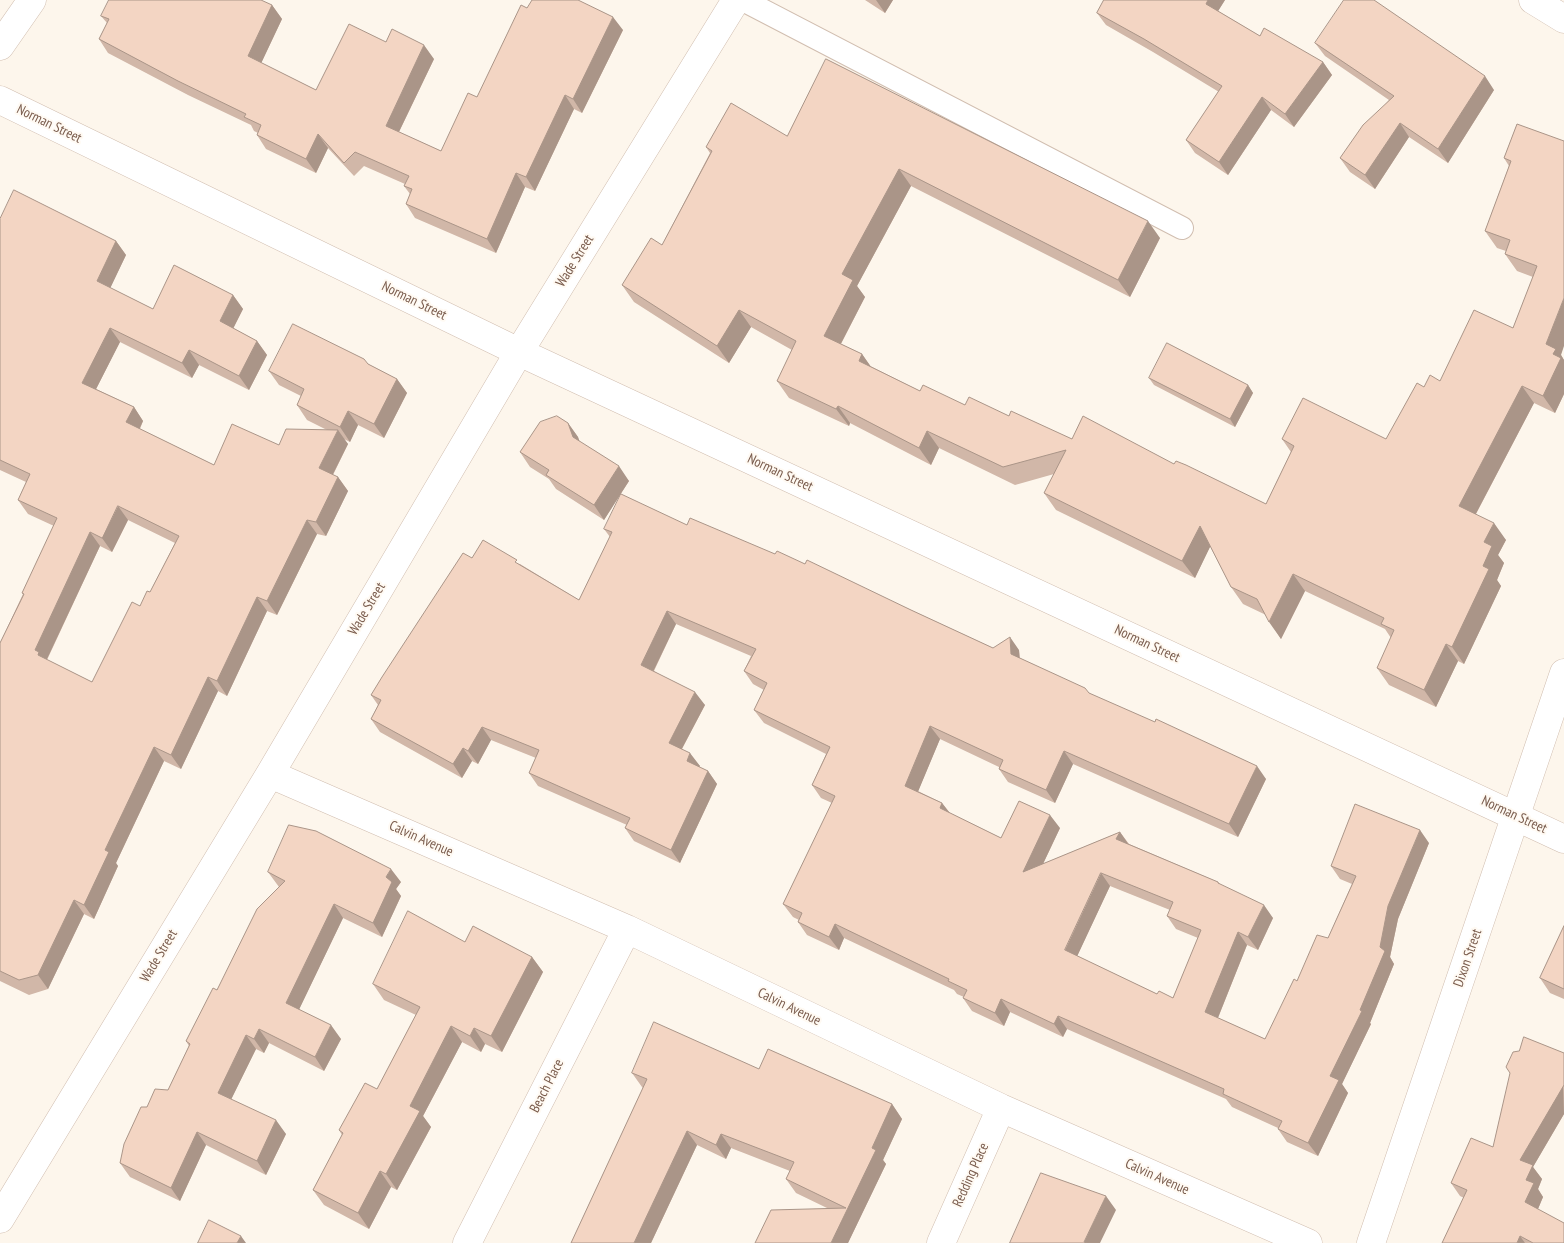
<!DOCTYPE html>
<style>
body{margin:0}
canvas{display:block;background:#fdf6ec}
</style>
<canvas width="1564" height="1243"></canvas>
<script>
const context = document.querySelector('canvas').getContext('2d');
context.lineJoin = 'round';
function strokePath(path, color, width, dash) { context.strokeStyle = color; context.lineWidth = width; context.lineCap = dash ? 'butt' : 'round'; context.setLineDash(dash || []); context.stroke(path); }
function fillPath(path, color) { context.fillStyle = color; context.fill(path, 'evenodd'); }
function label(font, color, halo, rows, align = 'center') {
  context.font = font + ' "PT Sans Narrow",sans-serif'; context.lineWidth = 4; context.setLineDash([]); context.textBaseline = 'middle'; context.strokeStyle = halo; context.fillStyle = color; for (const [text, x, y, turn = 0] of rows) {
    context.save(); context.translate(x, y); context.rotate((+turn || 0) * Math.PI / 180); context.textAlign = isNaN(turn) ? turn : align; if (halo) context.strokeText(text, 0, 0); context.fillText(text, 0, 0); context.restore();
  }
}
const service = new Path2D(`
 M743,0L1182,228`);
const minor = new Path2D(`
 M1533,0L1564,19
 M0,46L32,0
 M0,100L519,352L1564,839
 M270,774L627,929L1001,1108L1308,1243
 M0,1219L270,774L519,352L736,0
 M467,1243L627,929
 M941,1243L1001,1108
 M1371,1243L1564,673`);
strokePath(service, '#d1beb0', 24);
strokePath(minor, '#d1beb0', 29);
strokePath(service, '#fff', 22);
strokePath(minor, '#fff', 28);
fillPath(new Path2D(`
 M865,0H893L885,13Z
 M1104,0H1225L1218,11L1260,36L1323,62L1332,75L1294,127L1271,110L1228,175L1195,153L1186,140L1219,92L1153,52L1106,25L1097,13Z
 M272,5L282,19L261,63L316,90L386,42L434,59L399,132L441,151L477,97L527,8L623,30L582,113L574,109L535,191L525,187L496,253L415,218L406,204L410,194L404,186L405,184L364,166L354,176L328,148L316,173L266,149L257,135L258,133L254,131L251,125L188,95L108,53L99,39L107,23L101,16Z
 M1315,43L1494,90L1448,163L1409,137L1375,189L1350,172L1340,158L1389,100L1325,56Z
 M1517,124L1561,355L1564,360V394L1555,413L1534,403L1476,514L1506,540L1498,555L1504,563L1497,580L1501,586L1464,664L1458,661L1436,707L1389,685L1377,668L1391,638L1385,629L1305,591L1281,639L1266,615L1243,604L1231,587L1210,546L1195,578L1056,510L1044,493L1054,474L1015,485L939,448L931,465L850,423L849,426L789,398L777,381L792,350L751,327L729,363L634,302L622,285L662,245L710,153L706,147L787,136L1160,238L1130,297L911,186L857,286L865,297L841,344L862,354L870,366L920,391L965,405L1009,416L1072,439L1174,464L1266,504L1291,452L1282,439H1386L1424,387L1440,381L1513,328L1533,277L1517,271L1505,254L1506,251L1497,248L1485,231L1509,166L1504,158Z
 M0,219L116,241L126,255L110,288L153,309L233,295L243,309L233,328L257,341L267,355L249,390L199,365L192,378L120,342L96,389L134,407L143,421L140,429L214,465L327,430L307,420L297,405L301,396L279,385L269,371L368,364L397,379L407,393L384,438L358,425L350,442L344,439L348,444L333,475L338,477L348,491L326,536L317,534L277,615L267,611L227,696L218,691L181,769L164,761L116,863L118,866L94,919L84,914L48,989L29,995L0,981V643L23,594L22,593L54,526L28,514L18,500L26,482L0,470ZM128,520L175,543L150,592L140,606L92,682L47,660L100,546L112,552Z
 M1149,378L1248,385L1253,393L1235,427L1154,385Z
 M568,423L578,437L579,441L629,481L604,520L556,489L549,479L530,467L520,452Z
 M687,525L775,554L805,564L911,610L993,648L1019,650L1020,658L1089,693L1266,779L1238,837L1073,764L1055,803L1008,782L999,769V767L940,739L918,791L942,803L950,813L1001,838L1060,828L1043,864L1120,832L1129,844L1218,882L1221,885L1273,918L1258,950L1247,945L1218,1018L1265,1039L1297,981L1328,938L1352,884L1340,879L1331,866L1429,843L1398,919L1390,957L1394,964L1370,1023L1371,1024L1342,1084L1348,1093L1318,1156L1287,1142L1278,1129V1128L1232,1107L1226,1099L1067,1029L1063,1037L1010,1012L1004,1026L972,1011L963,998L964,997L957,994L954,990L844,938L839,950L807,935L798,922L799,920L793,917L783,904L832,803L821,798L812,785L826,754L764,723L754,710L764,690L753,684L744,671L751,656L676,624L654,671L705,705L682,749L700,766L699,767L708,771L717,784L680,863L634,841L625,828L627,825L538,786L529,773L536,758L491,740L478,764L472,761L462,778L380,732L371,719L378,705L371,695L472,558L520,564L579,600L610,537L604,529ZM1110,886L1170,910L1167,916L1176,929L1198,938L1173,998L1157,994L1077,956Z
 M268,872L401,882L396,889L401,896L382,937L343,918L299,1009L341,1039L324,1071L269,1043L264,1053L256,1049L231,1099L286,1134L266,1175L206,1145L180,1201L130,1177L120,1163L147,1107L168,1090L189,1046L186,1041L279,887Z
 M1564,926V999L1550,993L1540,978Z
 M465,942L532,957L543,972L502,1052L485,1044L481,1052L462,1042L423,1116L431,1127L397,1190L391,1187L369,1229L324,1205L313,1190L342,1135L339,1130L377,1089L416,1015L384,1000L373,984Z
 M1564,1053V1114L1533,1167L1542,1179L1538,1189L1543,1197L1538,1209L1564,1243H1442L1464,1198L1460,1196L1451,1183L1493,1147Z
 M759,1069L892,1104L902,1119L883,1160L886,1164L848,1243L827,1208L796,1193L786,1179L790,1171L731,1148L726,1159L697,1145L651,1243H571L643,1088L642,1087L632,1073Z`), '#d1b7a8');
fillPath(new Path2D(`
 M876,0H893L885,13Z
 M1208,0H1225L1215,16L1206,4Z
 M272,5L282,19L258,70L248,56Z
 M613,17L623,30L582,113L573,99Z
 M424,45L434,59L395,140L386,126Z
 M1323,62L1332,75L1294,127L1285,114Z
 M1485,76L1494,90L1448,163L1438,149Z
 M565,95L574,109L535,191L526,177Z
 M1262,97L1271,110L1228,175L1219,162Z
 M1400,123L1409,137L1375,189L1365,175Z
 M318,134L328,148L316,173L306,159Z
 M899,169L911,186L857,286L865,297L836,353L824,336L842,274Z
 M516,173L525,187L496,253L487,239Z
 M1148,221L1160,238L1130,297L1118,280Z
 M116,241L126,255L107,295L97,281Z
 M233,295L243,309L230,335L220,321Z
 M1564,298V346L1561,355L1564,360V394L1555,413L1543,396L1546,344Z
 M739,310L751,327L729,363L717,346Z
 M110,328L120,342L92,397L82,383Z
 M257,341L267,355L249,390L239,376Z
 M189,350L199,365L192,378L182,363Z
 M862,354L874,371L859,361Z
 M397,379L407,393L384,438L374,424Z
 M1248,385L1253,393L1235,427L1230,419Z
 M1522,386L1534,403L1471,523L1459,506Z
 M838,406L850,423L849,426L836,409Z
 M134,407L143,421L136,436L126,422Z
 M348,411L358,425L350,442L340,427Z
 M568,423L578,437L583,451L573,437Z
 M338,430L348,444L329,482L319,468Z
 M927,431L939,448L931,465L919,448Z
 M619,466L629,481L604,520L594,505Z
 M338,477L348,491L326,536L316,522Z
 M118,506L128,520L112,552L102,538Z
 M307,520L317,534L277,615L267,601Z
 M1494,523L1506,540L1498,555L1504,563L1497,580L1501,586L1464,664L1452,647L1483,566L1484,542Z
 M1200,526L1212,543L1195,578L1182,561Z
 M90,532L100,546L46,661L38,655L35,650Z
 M1293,574L1305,591L1281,639L1269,622Z
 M257,597L267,611L227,696L217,681Z
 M667,611L676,624L650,678L641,665Z
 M1010,637L1019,650L1020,667L1011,654Z
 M1446,644L1458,661L1436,707L1424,690Z
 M208,677L218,691L181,769L171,755Z
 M695,692L705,705L678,756L669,743Z
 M930,726L940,739L915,799L905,786Z
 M482,727L491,740L478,764L468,751Z
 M154,747L164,761L116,863L118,866L94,919L84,905L105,850Z
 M463,748L472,761L462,778L453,764Z
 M1064,751L1073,764L1055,803L1046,790Z
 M690,753L700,766L696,774L687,761Z
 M1257,766L1266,779L1238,837L1229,824Z
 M708,771L717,784L680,863L671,850Z
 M942,803L952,816L940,808Z
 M1050,815L1060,828L1033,885L1023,872Z
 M1420,830L1429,843L1398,919L1390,957L1394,964L1370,1023L1371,1024L1342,1084L1348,1093L1318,1156L1308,1143L1330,1076L1360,1010L1380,947L1388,906Z
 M1120,832L1129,845L1116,839Z
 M391,869L401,882L396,889L401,896L382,937L373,923L386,877Z
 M1101,873L1110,886L1074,963L1065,950Z
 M74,900L84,914L48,989L38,975Z
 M334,904L343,918L296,1016L286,1003Z
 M1264,905L1273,918L1258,950L1248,937Z
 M835,924L844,938L839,950L829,937Z
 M1238,932L1247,945L1215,1025L1205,1012Z
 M532,957L543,972L502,1052L491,1036Z
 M1001,999L1010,1012L1004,1026L995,1013Z
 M1058,1016L1067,1029L1063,1037L1054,1024Z
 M331,1025L341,1039L324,1071L315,1057Z
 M451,1026L462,1042L423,1116L431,1127L397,1190L386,1174L410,1106Z
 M474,1028L485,1044L481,1052L470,1036Z
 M259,1029L269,1043L264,1053L254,1039Z
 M246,1035L256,1049L228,1106L218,1093Z
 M1563,1085L1564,1114L1533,1167L1542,1179L1538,1189L1543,1197L1535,1216L1525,1202L1526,1180L1520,1160Z
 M892,1104L902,1119L883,1160L886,1164L848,1243H831L872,1148Z
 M276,1120L286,1134L266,1175L257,1161Z
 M687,1131L697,1145L651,1243H634Z
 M197,1132L206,1145L180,1201L171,1188Z
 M721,1134L731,1148L726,1159L716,1145Z
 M380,1171L391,1187L369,1229L358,1213Z
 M1106,1196L1116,1210L1100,1243H1085L1084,1242Z
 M241,1236L246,1243H237Z
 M1520,1236L1525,1243H1517Z`), '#aa9588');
const building = new Path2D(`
 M109,0H261L272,5L248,56L316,90L349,24L386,42L392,29L424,45L386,126L441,151L468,93L477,97L521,5L527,8L532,0H578L613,17L573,99L565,95L526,177L516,173L487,239L406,204L412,189L404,186L409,176L355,152L344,163L318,134L306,159L257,135L261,125L244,117L246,114L178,81L99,39L109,19L101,16Z
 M1104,0H1208L1206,4L1260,36L1264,28L1323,62L1285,114L1262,97L1219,162L1186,140L1222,86L1144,39L1097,13Z
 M1344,0H1374L1485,76L1438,149L1400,123L1365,175L1340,158L1363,125L1394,96L1315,43Z
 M826,59L1148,221L1118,280L899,169L842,274L853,280L824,336L862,354L859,361L920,391L923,385L965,405L969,397L1009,416L1011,411L1072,439L1083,416L1174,464L1176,461L1186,465L1266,504L1294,446L1282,439L1303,398L1386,439L1417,383L1424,387L1430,375L1440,381L1474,310L1513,328L1537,266L1505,254L1510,240L1485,231L1511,161L1504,158L1517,124L1564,141V298L1546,344L1556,349L1553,354L1561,358L1543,396L1522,386L1459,506L1494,523L1484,542L1492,546L1483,566L1489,569L1452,647L1446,644L1424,690L1377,668L1394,630L1381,624L1384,618L1293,574L1269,622L1257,599L1231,587L1200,526L1182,561L1044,493L1066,450L1003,467L927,431L919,448L838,406L836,409L777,381L796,341L739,310L717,346L622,285L651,238L662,245L712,151L706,147L731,103L787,136Z
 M14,190L116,241L97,281L153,309L174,265L233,295L220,321L257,341L239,376L189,350L182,363L110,328L82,383L134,407L126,422L214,465L232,424L279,445L286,429L338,430L319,468L338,477L316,522L307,520L267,601L257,597L217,681L208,677L171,755L154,747L105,850L109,852L84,905L74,900L38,975L19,980L0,971V643L24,594L22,593L57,518L18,500L30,474L0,460V219ZM118,506L179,536L150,592L147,591L140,606L132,602L92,682L38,655L39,652L35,650L90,532L102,538Z
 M293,324L364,359L368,364L397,379L374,424L348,411L340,427L297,405L304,389L269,371Z
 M1167,343L1248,385L1230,419L1149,378Z
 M557,416L568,423L573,437L619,466L594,505L546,475L549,470L520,452L540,422Z
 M621,494L687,525L690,518L775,554L777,551L805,564L807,560L911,610L993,648L1010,637L1011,654L1085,688L1089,693L1155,722L1156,719L1257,766L1229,824L1064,751L1046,790L999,769L1003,760L930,726L905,786L942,803L940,808L1001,838L1019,801L1050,815L1023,872L1120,832L1116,839L1218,882V883L1264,905L1248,937L1238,932L1205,1012L1265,1039L1294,979L1297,981L1317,935L1328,938L1356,876L1331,866L1355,804L1420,830L1388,906L1380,947L1385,951L1360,1010L1362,1011L1330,1076L1339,1080L1308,1143L1278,1129L1282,1121L1223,1094L1224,1089L1058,1016L1054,1024L1001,999L995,1013L963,998L967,990L948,981L949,979L835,924L829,937L798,922L802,913L783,904L835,796L812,785L830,747L754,710L767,683L744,671L756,649L667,611L641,665L695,692L669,743L690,753L687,761L708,771L671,850L625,828L630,818L529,773L539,750L482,727L468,751L463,748L453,764L371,719L381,700L371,695L382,677L463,553L472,558L483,540L517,560L515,562L579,600L612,532L604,529ZM1101,873L1173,902L1167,916L1201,930L1173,998L1159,991L1157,994L1065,950Z
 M289,825L316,831L391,869L386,877L392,882L373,923L334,904L286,1003L331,1025L315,1057L259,1029L254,1039L246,1035L218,1093L276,1120L257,1161L197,1132L171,1188L120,1163L124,1144L141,1107H147L155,1089L168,1090L190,1044L186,1041L213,988L217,990L257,909L285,881L268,872Z
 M408,911L465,942L473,926L532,957L491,1036L474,1028L470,1036L451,1026L410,1106L420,1111L386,1174L380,1171L358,1213L313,1190L343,1133L339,1130L365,1083L377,1089L420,1007L373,984Z
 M1564,926V989L1540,978Z
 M654,1022L759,1069L768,1049L892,1104L872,1148L876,1150L831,1243H755L771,1210L846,1208L786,1179L794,1162L721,1134L716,1145L687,1131L634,1243H571L647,1079L632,1073Z
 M1524,1037L1564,1053V1085L1520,1160L1533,1165L1526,1180L1534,1183L1525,1202L1564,1223V1243H1533L1520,1236L1517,1243H1442L1467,1190L1451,1183L1471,1138L1493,1147L1510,1073L1506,1067L1513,1052L1519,1051Z
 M1041,1173L1106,1196L1084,1242L1087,1243H1010Z
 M209,1220L241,1236L237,1243H198Z`);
fillPath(building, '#f3d5c3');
strokePath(building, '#aa9588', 1);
label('14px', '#7a5c4d', '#fffaf3', [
 ["Norman Street",49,124,26],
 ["Wade Street",575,261,-58],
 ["Norman Street",414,301,26],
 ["Norman Street",780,473,25],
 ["Wade Street",367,609,-59],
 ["Norman Street",1147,644,25],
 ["Norman Street",1514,815,25],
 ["Calvin Avenue",421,839,24],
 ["Wade Street",159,956,-59],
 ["Dixon Street",1468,958,-71],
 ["Calvin Avenue",789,1007,26],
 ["Beach Place",547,1086,-63],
 ["Redding Place",971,1175,-66],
 ["Calvin Avenue",1157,1177,24]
]);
</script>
